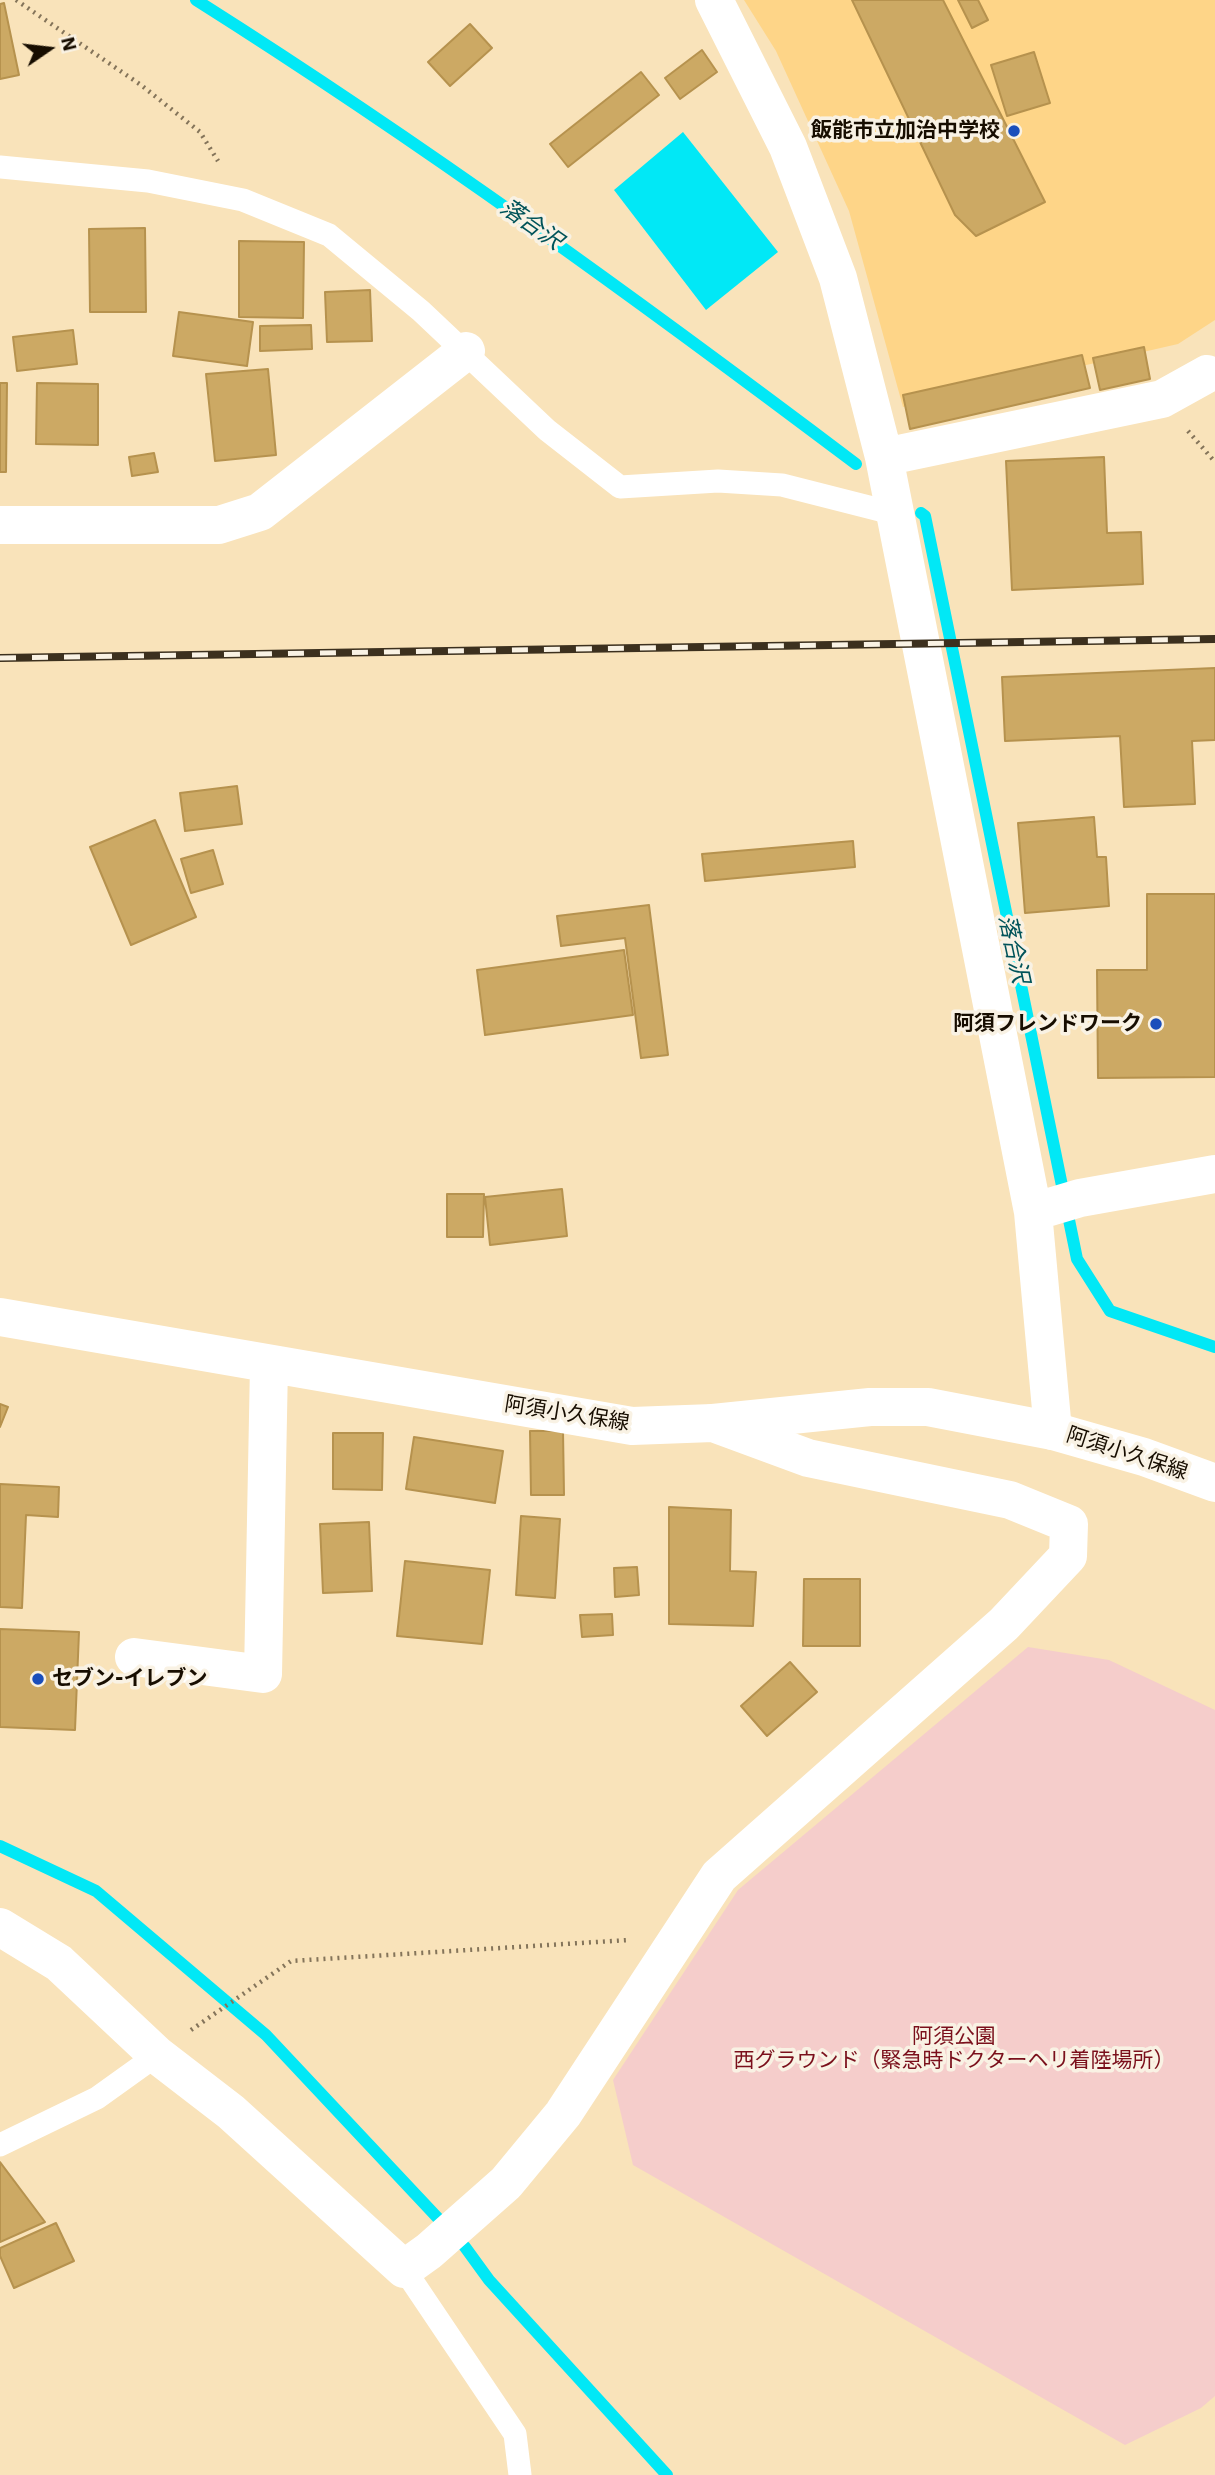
<!DOCTYPE html>
<meta charset="utf-8">
<style>
body{margin:0}
#map{position:relative;width:1215px;height:2475px;overflow:hidden;background:#f9e3ba;font-family:"IBM Plex Sans",sans-serif}
canvas{display:block}
.north{position:absolute;left:14px;top:14px;width:70px;height:70px;-webkit-text-stroke:5px #f9f2e4;paint-order:stroke;rotate:76deg;font-size:19px;font-weight:700;line-height:28px;text-align:center;color:#170d00}
.north::after{content:'';display:block;margin:auto;width:24px;height:32px;background:#170d00;clip-path:polygon(50% 0,100% 100%,50% 72%,0 100%)}
</style>
<div id="map">
<canvas width="1215" height="2475"></canvas>
<div class="north">N</div>
</div>
<script>
const context = document.querySelector('canvas').getContext('2d');
context.lineJoin = 'round';
function fillPath(path, color) { context.fillStyle = color; context.fill(path, 'evenodd'); }
function strokePath(path, color, width, dash) { context.strokeStyle = color; context.lineWidth = width; context.lineCap = dash ? 'butt' : 'round'; context.setLineDash(dash || []); context.stroke(path); }
function label(font, color, halo, rows, align = 'center') {
  context.font = font + ' "IBM Plex Sans","Noto Sans JP",sans-serif'; context.lineWidth = 7; context.setLineDash([]); context.textBaseline = 'middle'; context.strokeStyle = halo; context.fillStyle = color; for (const [text, x, y, turn = 0] of rows) {
    context.save(); context.translate(x, y); context.rotate((+turn || 0) * Math.PI / 180); context.textAlign = isNaN(turn) ? turn : align; if (halo) context.strokeText(text, 0, 0); context.fillText(text, 0, 0); context.restore();
  }
}
fillPath(new Path2D(`
 M744,0H1215V320L1178,344L903,407L849,211L776,51Z`), '#fed588');
fillPath(new Path2D(`
 M1028,1647L1109,1660L1215,1710V2396L1201,2408L1125,2445L633,2165L613,2080L738,1890Z`), '#f5cdcb');
fillPath(new Path2D(`
 M683,132L778,252L706,310L614,190Z`), '#01e8f6');
strokePath(new Path2D(`
 M196,0C424,144 641,302 856,464
 M921,513L925,516L1077,1259L1110,1311L1215,1347
 M0,1846L96,1891L266,2035L465,2247L489,2280L667,2475`), '#01e8f6', 12);
const building = new Path2D(`
 M852,0H943L1045,202L976,236L955,215Z
 M958,0H978L988,20L972,28Z
 M4,3L19,75L0,79V4Z
 M470,24L492,48L450,86L428,62Z
 M702,50L717,72L680,99L665,78Z
 M1034,52L1050,103L1007,116L991,65Z
 M641,72L659,95L568,167L550,144Z
 M145,228L146,312H90L89,229Z
 M239,241L304,242L303,318L239,317Z
 M370,290L372,341L327,342L325,292Z
 M179,312L253,322L247,366L173,356Z
 M311,325L312,349L260,351V326Z
 M73,330L77,364L17,371L13,337Z
 M1144,347L1150,379L1100,390L1093,358Z
 M1082,355L1090,388L910,429L903,395Z
 M268,369L276,455L215,461L206,374Z
 M0,383H7L6,472H0Z
 M37,383L98,384V445L36,444Z
 M154,453L158,472L132,476L129,457Z
 M1104,457L1107,533L1141,532L1143,584L1012,590L1006,461Z
 M1215,668V740L1192,741L1195,804L1124,807L1120,736L1005,741L1002,677Z
 M237,786L242,824L185,831L180,793Z
 M1094,817L1097,857H1106L1109,906L1025,913L1018,823Z
 M155,820L196,917L131,945L90,847Z
 M853,841L855,867L705,881L702,854Z
 M213,850L223,884L191,893L181,859Z
 M1147,894H1215V1077L1098,1078L1097,970H1147Z
 M649,905L668,1055L641,1058L625,938L561,946L557,916Z
 M624,950L633,1015L485,1035L477,970Z
 M562,1189L567,1236L490,1245L485,1197Z
 M447,1194H484L483,1237H447Z
 M0,1404L8,1407L0,1427Z
 M530,1431H563L564,1495H531Z
 M333,1433H383L382,1490L333,1489Z
 M414,1437L503,1451L495,1503L406,1489Z
 M0,1484L59,1487L58,1517L26,1515L22,1608L0,1607Z
 M669,1507L731,1510L730,1571L756,1572L753,1626L669,1624Z
 M521,1516L560,1519L555,1598L516,1595Z
 M369,1522L372,1591L323,1593L320,1524Z
 M405,1561L490,1570L482,1644L397,1636Z
 M637,1567L639,1595L615,1597L614,1568Z
 M804,1579H860V1646H803Z
 M612,1614L613,1635L582,1637L580,1615Z
 M0,1629L79,1632L75,1730L0,1727Z
 M790,1662L817,1692L767,1736L741,1706Z
 M0,2162L45,2222L0,2242Z
 M56,2223L74,2261L14,2288L0,2256V2248Z`);
fillPath(building, '#cca964');
strokePath(building, '#b6924e', 2);
strokePath(new Path2D(`
 M16,0L141,85L200,132L218,161
 M1188,431L1215,462
 M191,2030L291,1961L629,1940`), '#84745a', 4.5, [2, 5]);
strokePath(new Path2D(`
 M0,167L148,181L243,200L329,235L421,311L547,430L620,487L718,481L782,485L896,514
 M0,2145L97,2098L157,2055
 M404,2269L515,2434L520,2475`), '#fff', 23);
strokePath(new Path2D(`
 M714,0L788,147L838,278L884,457L1033,1212L1053,1431
 M884,457L1162,399L1207,374
 M0,525H219L260,512L466,351
 M1033,1212L1080,1198L1215,1174
 M0,1317L632,1426L713,1423L808,1458L1010,1500L1069,1524L1068,1556L1004,1624L719,1876L563,2114L506,2183L429,2251L404,2269L231,2112L157,2055L59,1963L0,1927
 M134,1657L263,1674L269,1365`), '#fff', 38);
strokePath(new Path2D(`
 M713,1423L870,1407H928L1053,1431L1144,1457L1215,1483`), '#fff', 38);
const rail = new Path2D(`
 M0,658L1215,639`);
strokePath(rail, '#3c301e', 8);
strokePath(rail, '#f9f2e4', 5, [16]);
for (const [x, y, r, color] of [
 [1014,131,7,"#1a4ebb"],
 [1156,1024,7,"#1a4ebb"],
 [38,1679,7,"#1a4ebb"]
]) { const dot = new Path2D(); dot.arc(x, y, r, 0, 2 * Math.PI); context.fillStyle = color; context.fill(dot); strokePath(dot, '#f9f2e4', 2.5); }
label('bold 21px', '#170d00', '#f9f2e4', [
 ["飯能市立加治中学校",1000,131],
 ["阿須フレンドワーク",1142,1024],
 ["セブン-イレブン",52,1679,"left"]
], 'right');
label('21px', '#170d00', '#f9f2e4', [
 ["阿須小久保線",567,1414,9],
 ["阿須小久保線",1127,1454,18]
]);
label('21px', '#7a0f1b', '#f9f2e4', [
 ["阿須公園",954,2037],
 ["西グラウンド（緊急時ドクターヘリ着陸場所）",954,2061]
]);
label('italic 23px', '#005359', '#f9f2e4', [
 ["落合沢",531,225,35],
 ["落合沢",1013,949,78]
]);
</script>
